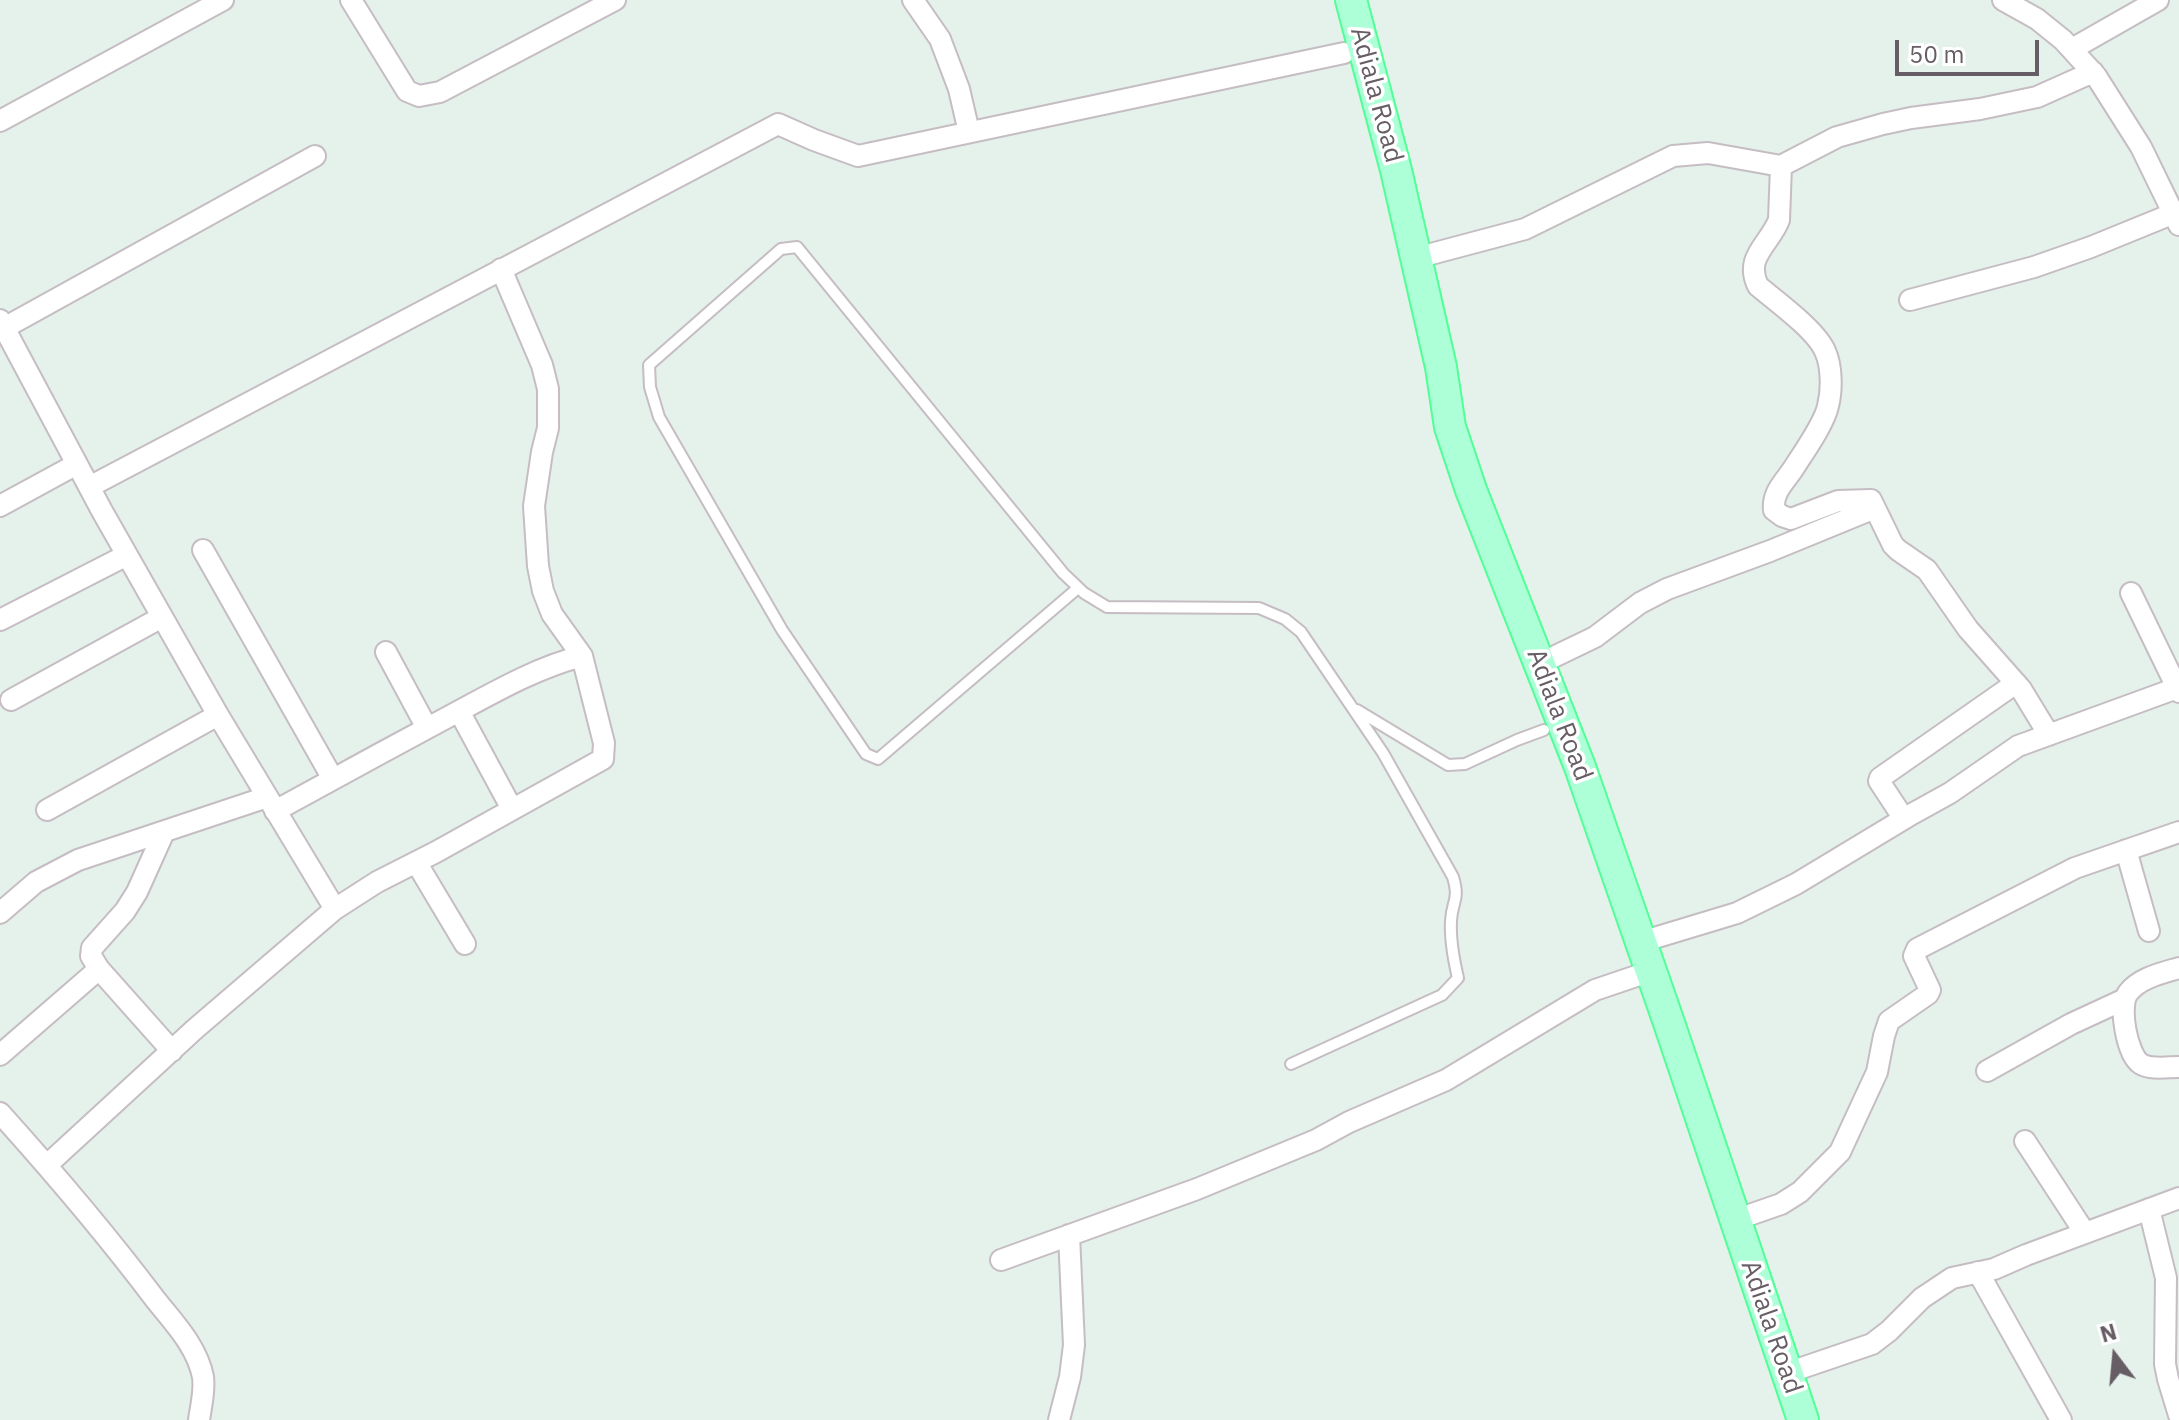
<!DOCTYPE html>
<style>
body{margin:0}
#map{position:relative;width:2179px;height:1420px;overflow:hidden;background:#e5f1eb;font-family:"IBM Plex Sans",sans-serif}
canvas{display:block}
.north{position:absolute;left:2075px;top:1316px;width:80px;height:80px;-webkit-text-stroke:6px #fff;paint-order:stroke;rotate:344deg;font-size:22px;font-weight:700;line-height:32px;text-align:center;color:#675d65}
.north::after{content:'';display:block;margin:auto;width:28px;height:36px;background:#675d65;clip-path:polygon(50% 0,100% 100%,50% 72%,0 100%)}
.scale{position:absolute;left:1895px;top:40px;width:144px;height:36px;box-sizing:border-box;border:4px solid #675d65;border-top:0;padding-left:10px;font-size:24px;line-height:28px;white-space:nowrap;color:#675d65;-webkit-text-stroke:6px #fff;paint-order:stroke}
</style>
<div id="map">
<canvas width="2179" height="1420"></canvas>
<div class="north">N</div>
<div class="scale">50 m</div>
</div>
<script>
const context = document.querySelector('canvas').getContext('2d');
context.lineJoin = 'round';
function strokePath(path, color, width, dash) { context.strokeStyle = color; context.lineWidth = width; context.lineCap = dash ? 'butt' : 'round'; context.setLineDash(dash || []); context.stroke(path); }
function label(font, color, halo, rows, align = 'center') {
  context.font = font + ' "IBM Plex Sans",sans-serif'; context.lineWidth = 7; context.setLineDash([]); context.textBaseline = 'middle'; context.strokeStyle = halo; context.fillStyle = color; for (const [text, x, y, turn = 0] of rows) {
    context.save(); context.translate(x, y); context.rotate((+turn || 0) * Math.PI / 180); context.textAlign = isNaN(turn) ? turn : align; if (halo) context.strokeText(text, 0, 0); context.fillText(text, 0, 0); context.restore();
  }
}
const service = new Path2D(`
 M1078,588L878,759L866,754L782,630L659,417L650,387L649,365L781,249L797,247L1063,573L1084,593L1107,607L1259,608L1285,619L1301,632L1383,753L1453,877C1460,901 1452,900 1451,921C1450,939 1454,961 1458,978L1442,995L1291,1064
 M1357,710L1448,765L1465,764L1517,740L1544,730`);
const minor = new Path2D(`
 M351,0L407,91L419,96L440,92L615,0
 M913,0L940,39L959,89L969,132
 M2003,0L2037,19L2063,40L2096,76L2141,147L2179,225
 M2072,49L2158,0
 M0,121L223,0
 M1781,166L1779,220C1769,245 1744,257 1758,286C1776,301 1816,330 1825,351C1832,366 1832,390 1828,406C1825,422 1804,452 1795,466C1786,481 1772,491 1774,510L1782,516L1791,519L1838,501L1871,500L1893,545L1898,550L1927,570L1968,629L2021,689L2049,735
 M1416,258L1525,229L1673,156L1708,153L1781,166L1837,137L1883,124L1911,118L1980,109L2037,97L2093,72
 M1910,300L2034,267L2091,247L2172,214
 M0,320L102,511L218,715L335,909
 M4,328L315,156
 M89,487L778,124L814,140L858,156L1344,53
 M0,506L77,464
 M203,550L333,779
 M2131,593L2179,692
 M0,620L127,555
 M386,652L427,728
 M1539,664L1595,637L1640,603L1667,589L1770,551L1875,508
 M11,700L162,617
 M459,711L512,809
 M47,810L218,715
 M275,811C333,779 390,748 448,717C491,694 535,668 582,656
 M1904,819L1879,781L1880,778L2016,683
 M164,832L137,892L125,911L92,948L91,956L99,969L172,1051
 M2126,850L2149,931
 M416,862L465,944
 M0,913L36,882L78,860L267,797
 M1641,942L1737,913L1796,884L1912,814L1950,793L2018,746L2177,688
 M2179,968C2162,973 2139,978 2128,993C2118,1006 2127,1055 2141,1064C2151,1070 2168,1067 2179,1067
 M0,1055L99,969
 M1987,1071L2071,1024L2125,999
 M0,1113C54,1173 106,1234 155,1299C173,1322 197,1346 203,1377C205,1391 201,1406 199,1420
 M2025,1141L2085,1233
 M47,1165L195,1029L335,909L377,882L436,852L603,759L604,743L582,656L552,614L543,591L538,566L534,506L542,452L548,428V389L542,365L501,269
 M2149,1209L2166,1278L2165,1364L2168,1379L2179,1415
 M1735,1220L1781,1204L1800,1192L1840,1152L1877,1072L1884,1036L1889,1021L1928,994L1930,990L1914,956L1917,949L2075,868L2179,832
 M1001,1260L1197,1189L1316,1140L1349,1122L1446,1080L1595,990L1651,971
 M1978,1272L2061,1420
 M1787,1373L1872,1344L1889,1331L1922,1298L1952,1278L1994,1269L2026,1255L2179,1198
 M1059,1420L1070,1377L1074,1345L1069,1235`);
const primary = new Path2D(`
 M1351,0L1396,170L1441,367L1450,427L1471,490L1580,767L1668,1020L1803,1420`);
strokePath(service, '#c5bdc3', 14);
strokePath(minor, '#c5bdc3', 24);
strokePath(primary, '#50ff96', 34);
strokePath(service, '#fff', 10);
strokePath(minor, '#fff', 20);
strokePath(primary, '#acffd7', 30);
label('26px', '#675d65', '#fff', [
 ["Adiala Road",1376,95,75],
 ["Adiala Road",1559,715,69],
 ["Adiala Road",1771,1327,71]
]);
</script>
